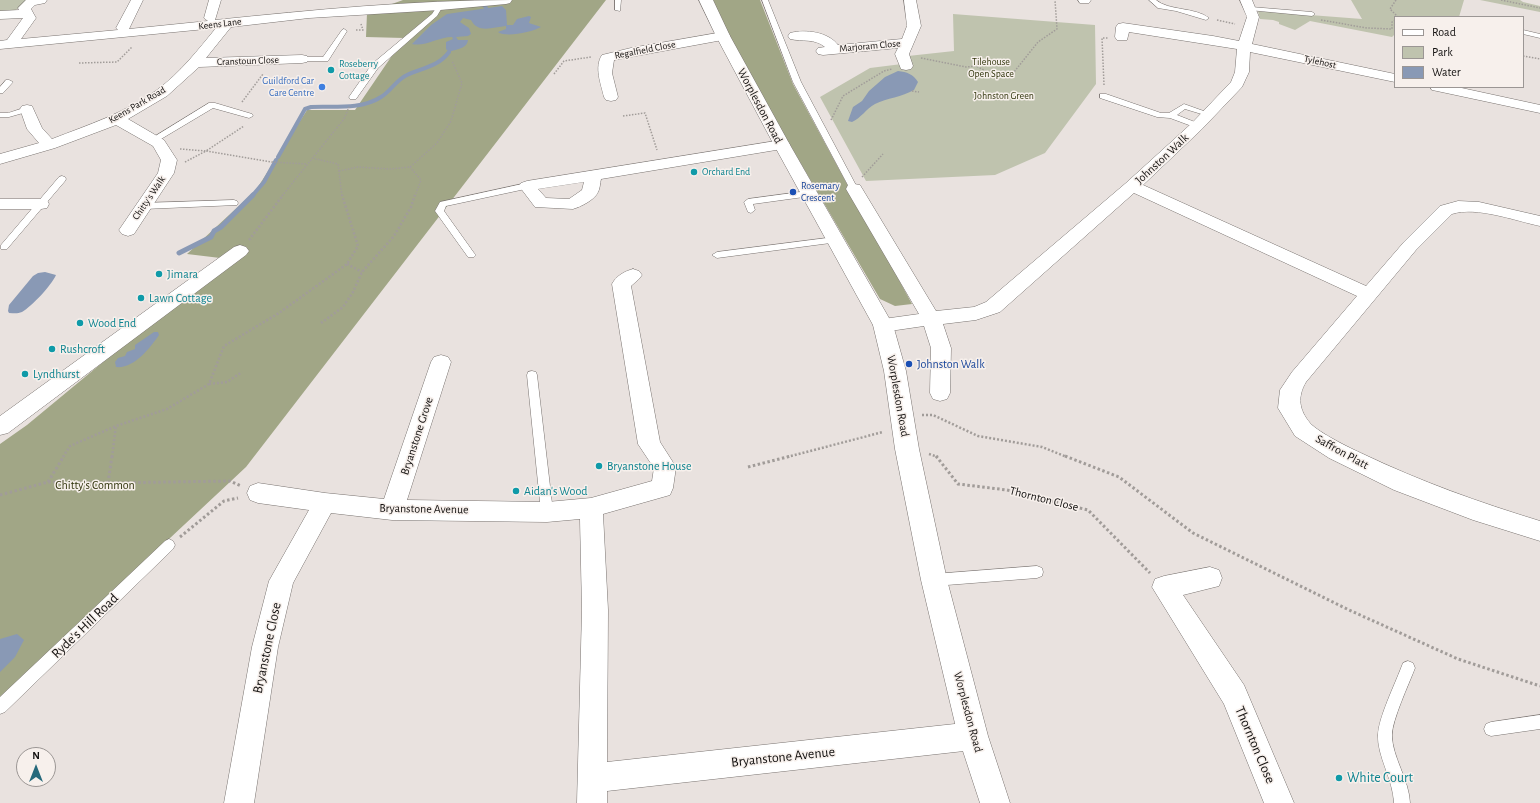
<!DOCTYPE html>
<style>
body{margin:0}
#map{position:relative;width:1540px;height:803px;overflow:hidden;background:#e9e2df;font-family:"Alegreya Sans",sans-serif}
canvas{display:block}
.legend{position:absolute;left:1394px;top:16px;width:130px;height:72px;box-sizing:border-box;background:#f7f0ec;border:1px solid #9b9694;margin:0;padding:5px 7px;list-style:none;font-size:12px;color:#12100f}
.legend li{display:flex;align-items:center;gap:8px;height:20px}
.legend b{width:20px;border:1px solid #9b9694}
.north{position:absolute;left:16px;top:747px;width:40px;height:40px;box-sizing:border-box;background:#f7f0ec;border:1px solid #9b9694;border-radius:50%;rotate:0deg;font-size:11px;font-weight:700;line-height:16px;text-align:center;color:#12100f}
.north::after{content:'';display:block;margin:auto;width:14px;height:18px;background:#26697b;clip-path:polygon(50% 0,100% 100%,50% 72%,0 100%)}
</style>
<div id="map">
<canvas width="1540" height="803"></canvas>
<ul class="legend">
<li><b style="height:5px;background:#fff"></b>Road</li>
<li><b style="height:11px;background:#bfc3ae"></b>Park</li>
<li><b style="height:11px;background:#8999b5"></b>Water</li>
</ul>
<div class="north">N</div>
</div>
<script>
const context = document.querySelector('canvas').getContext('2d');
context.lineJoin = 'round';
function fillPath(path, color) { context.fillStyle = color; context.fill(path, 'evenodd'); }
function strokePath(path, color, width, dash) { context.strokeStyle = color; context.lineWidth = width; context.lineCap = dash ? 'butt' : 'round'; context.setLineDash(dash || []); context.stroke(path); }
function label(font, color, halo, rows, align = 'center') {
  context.font = font + ' "Alegreya Sans",sans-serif'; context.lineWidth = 3; context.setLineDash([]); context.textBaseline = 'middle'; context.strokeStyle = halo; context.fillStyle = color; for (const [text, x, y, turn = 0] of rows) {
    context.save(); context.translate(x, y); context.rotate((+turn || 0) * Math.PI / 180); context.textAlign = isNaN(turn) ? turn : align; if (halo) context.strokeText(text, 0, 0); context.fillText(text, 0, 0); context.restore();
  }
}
fillPath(new Path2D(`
 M0,0H32L14,11L0,14Z
 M1351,0H1464L1459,17H1395V34L1392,37L1310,21L1295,30L1279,24V22L1273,20L1260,19L1258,11L1362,19Z
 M1480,0H1520L1523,2L1540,6V12Z
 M953,14L1095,25L1096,84L1045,153L995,175L866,181L820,97L870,68L910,63L908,56L954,51Z`), '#bfc3ae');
fillPath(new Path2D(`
 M403,0H606L246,467L0,697V444L27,425L172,305L237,260L187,254L256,190L307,110H355L404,38L366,37L367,13Z
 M709,0H760L793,84L912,304L895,306L880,299L756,87Z`), '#a1a686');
fillPath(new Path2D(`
 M502,6L506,10L507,25H513L517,19L529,16L531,17L529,23L541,27C532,32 506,38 498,32L506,29V26C493,27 478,34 471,20L463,18L460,22L469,28L471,34L468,36L456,37L458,40H468C467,49 456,49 449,52L446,49V42L453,39L452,37C438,37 425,47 412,44L431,25L447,14Z
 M898,71C907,72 913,74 918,82L914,90C902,97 887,98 875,104C866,109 861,118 852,122L848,121L853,107L862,101L869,91L885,77Z
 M45,272L56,275C51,286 32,306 22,312C17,314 14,313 9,313L8,311L9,305L33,276L38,273Z
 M154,332H158L159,335C150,348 134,369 116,367L115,362L118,358L125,356L127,352L135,349V345Z
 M17,634L24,640L15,657L0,672V639Z`), '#8999b5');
strokePath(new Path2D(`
 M481,0L486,8
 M278,157L305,109L311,107C333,106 361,110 381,97C391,91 396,80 407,75C422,68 438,67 449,52
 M252,196L264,182L276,160`), '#8999b5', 4);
strokePath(new Path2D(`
 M179,253L211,237L214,231L221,227L253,195`), '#8999b5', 5);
const service = new Path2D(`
 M615,0H621L620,11L615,10Z
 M762,0H768L801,82L858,189L857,191H851L850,189L793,82Z
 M1149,0H1156C1169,11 1195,7 1209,18L1206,20L1176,11L1158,8Z
 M438,5L443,6L437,16L378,68L356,99H350L349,97L372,64L432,14Z
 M1251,7L1312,12L1315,14L1312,16L1249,10L1248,9Z
 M344,29L347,31L328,61H302L298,59L302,57H323L342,30Z
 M1523,30L1540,34V38L1523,34Z
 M6,80H9L13,82L3,93H0V87Z
 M1100,94H1106L1161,113H1169L1184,104L1212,114L1208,116L1185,109L1177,115L1200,124L1201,126L1197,128L1170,118L1157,117L1100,98Z
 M209,103H215L252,114L253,116L249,118L213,108L156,142H153L149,140Z
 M27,107L31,109L30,111L9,117H0V113H8Z
 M62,176L65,177L66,179L65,181L7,249H1V245L59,177Z
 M527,183L531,186L530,188L446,206L444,211L474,253L476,255L474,257H468L435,211L440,202Z
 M808,191L812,194L811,196L753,204L755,210L751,213L748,212L744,202L748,199Z
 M234,200L237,201L238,203L237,205L144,209L140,206L144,203Z
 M835,237L838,238L840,240L838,242L717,258L712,255L717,252Z
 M532,371L536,372L537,375L553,512L551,516L547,517L543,516L541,512L527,375L528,372Z
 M169,539L173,541L175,545L173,549L5,712L0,714V697L165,541Z
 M1037,566L1042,568L1043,572L1042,576L1037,578L934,586L929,584L928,580L929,576L934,574Z
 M1408,661L1413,663L1415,668C1409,684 1392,720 1392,735C1392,757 1409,779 1410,803H1394C1393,779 1377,756 1378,735C1378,719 1395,684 1401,668L1403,663Z
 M1540,715V729L1491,736L1486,734L1484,729L1486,724L1491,722Z`);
const minor = new Path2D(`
 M26,0H47L45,3L35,5L31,9L36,18L21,39L118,30L116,28L131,0H143L129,29L208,21L204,18L209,0H221L215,20C313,10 413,0 512,0L510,3L506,4L440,10L309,18L231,27L206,58L302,55L307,56L309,59L307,62L302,63L199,67L167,96L128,119L164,140L177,160L174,173L134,234L128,236L122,234L119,230L158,173L161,160L153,146L116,125L55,148L0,164V154L39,143L27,129L20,109L22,106L27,105L32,106L42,128L52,139C88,125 125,113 157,90C180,73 198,50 216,28L0,49V41L7,40L23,18L0,19V11L19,10L18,8Z
 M904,0H916L921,26L909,54L913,66L911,69L906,70L901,69L895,54L898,48L823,55L818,54L816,51L818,48L825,47C814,38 803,42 790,39L788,36L790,33C806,29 828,32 838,45L902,39L907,26Z
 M1078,0H1091L1089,3H1080Z
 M1240,0H1252L1259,17L1252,44L1395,74V82L1250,52L1249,72L1242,87L1202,129L1143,185L1366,286L1404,242L1440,206L1458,201L1479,202L1540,216V226C1516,221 1476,206 1452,214L1416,250L1306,382C1297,397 1299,410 1310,423C1319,433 1350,448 1363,454C1422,482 1478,502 1540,521V541L1473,520L1394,490L1329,458L1295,436L1278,408L1280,390L1292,372L1357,296L1134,193L1000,312L976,320L943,324L951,348L950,393L947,399L940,401L933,399L930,393L931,348L924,326L883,332L876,330L873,325L876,320L919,314L846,189L848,185L854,184L860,185L936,311L974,307L986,302L1126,183L1192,123L1231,82L1235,72L1237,49L1129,32L1127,40H1117L1115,37L1116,27L1118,24L1123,23L1213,36L1239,41L1247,17Z
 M723,32L728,33L730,36L728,39L614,60L612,73L618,97L616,100L611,101L606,100L604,97C601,84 594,67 602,55L631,48Z
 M1430,87H1457L1540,105V113L1437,91L1432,90Z
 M782,140L788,142L790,145L788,148L601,179C600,183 600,189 598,192C595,200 580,207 573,209L535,207L519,186L521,183L527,181ZM584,182L582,190L569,199L546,198L538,189Z
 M0,199H41L47,200L49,204L47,208L41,209H0Z
 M240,245L246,247L249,251L246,255L8,433L0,435V416L234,247Z
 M633,269L639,271L642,275L639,279L631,286L660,442L676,467L673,488L670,495L603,514L608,610L607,762L973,722L983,726L987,736L983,746L973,750L607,791V803H577L582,610L580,519L547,522L392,520L331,513L293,583L278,647L254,803H224L252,647L269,581L309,510L258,503L250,500L247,493L250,486L258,483L325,493L384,499L431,362L434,357L441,355L448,357L451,362L407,500L547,502L591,498L652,481L654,468L638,444L612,284C616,276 625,271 633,269Z
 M1210,567L1219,570L1222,578L1219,586L1183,595L1244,685L1294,803H1264L1224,704L1152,587L1155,579L1164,576Z`);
const primary = new Path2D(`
 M699,0H713L730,36L790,145L893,325L906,371L919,449L947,580L988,736L1010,803H980L958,736L921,580L895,449L884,371L873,325L774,145L716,36Z`);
strokePath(service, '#797370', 1);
strokePath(minor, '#797370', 1);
strokePath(primary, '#797370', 1);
strokePath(new Path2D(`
 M1396,0L1390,9L1398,17
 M1501,0L1540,8
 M1217,20L1235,24
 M1321,20L1367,28L1392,29V22L1395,20
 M356,30H363L361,24
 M1523,56L1540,59
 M921,58L966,67L976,66L988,72L1010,77L1038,42L1057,29L1055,0
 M79,63L117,62L132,47
 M554,74L564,61L591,57
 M1104,85L1102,38H1108
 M912,91L919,92
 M242,102L263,74
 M623,116L645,113L657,150
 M831,120L843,96L884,71L892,69
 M180,149L206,151L244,126
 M312,158L338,164L342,196
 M185,162L206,151L272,162L307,164
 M410,167L421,180L415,196
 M339,171L358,167L390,169L410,167L437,143L451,121L462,83L452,61
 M862,177L883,154
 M282,196L344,119L349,107`), '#a19c99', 1.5, [1.5, 1.5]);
strokePath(new Path2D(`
 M249,240L283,195
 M347,264L362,272
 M321,323L343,307L353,292L362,272L394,236L411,207L415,195
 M209,384L227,382L242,372
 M922,415H933L978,436L1042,447L1067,457
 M929,454L938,457
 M63,457L70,446L116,426L167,409L209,384L224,346L279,313L347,264L358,246L342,195
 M112,457L116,426
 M787,457L883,432`), '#a19c99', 2.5, [2, 2]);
strokePath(new Path2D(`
 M936,456L958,484L1007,490L1088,510L1150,573
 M1065,456L1119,477L1193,533L1349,610L1458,659L1540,686
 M748,467L791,456
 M48,482L64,456
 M108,483L112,456
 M0,495L48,482L108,483L230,481L241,486
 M180,537L224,501L238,498`), '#a19c99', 3, [2.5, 2.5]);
fillPath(service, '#fff');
fillPath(minor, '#fff');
fillPath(primary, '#fff');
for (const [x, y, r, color] of [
 [331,70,4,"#0f9aa8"],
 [322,87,4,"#3f7fe0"],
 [694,172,4,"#0f9aa8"],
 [793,192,4,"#1a4fb4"],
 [159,274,4,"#0f9aa8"],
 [141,298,4,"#0f9aa8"],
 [80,323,4,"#0f9aa8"],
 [52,349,4,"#0f9aa8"],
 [909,364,4,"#1a4fb4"],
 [25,374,4,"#0f9aa8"],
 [599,466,4,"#0f9aa8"],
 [516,491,4,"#0f9aa8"],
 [1339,778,4,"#0f9aa8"]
]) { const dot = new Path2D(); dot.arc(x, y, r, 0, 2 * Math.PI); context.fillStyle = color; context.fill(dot); strokePath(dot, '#f7f0ec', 1.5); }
label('10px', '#12100f', '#f7f0ec', [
 ["Keens Lane",220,24,-7],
 ["Marjoram Close",870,46,-5],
 ["Regalfield Close",645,50,-11],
 ["Cranstoun Close",248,61,-2],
 ["Tylehost",1320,62,12],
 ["Keens Park Road",137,105,-30],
 ["Chitty's Walk",149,198,-56]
]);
label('10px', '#30340b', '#f7f0ec', [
 ["Tilehouse",991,62],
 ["Open Space",991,74],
 ["Johnston Green",1004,96]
]);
label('10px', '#0d838f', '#f7f0ec', [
 ["Roseberry",339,64],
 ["Cottage",339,76],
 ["Orchard End",702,172]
], 'left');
label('10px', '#366cbe', '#f7f0ec', [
 ["Guildford Car",314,81],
 ["Care Centre",314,93]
], 'right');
label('10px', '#164399', '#f7f0ec', [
 ["Rosemary",801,186],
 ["Crescent",801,198]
], 'left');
label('12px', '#12100f', '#f7f0ec', [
 ["Worplesdon Road",760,106,62],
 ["Johnston Walk",1162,159,-43],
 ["Worplesdon Road",898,396,80],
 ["Bryanstone Grove",417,436,-72],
 ["Saffron Platt",1342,452,29],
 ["Thornton Close",1044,499,14],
 ["Bryanstone Avenue",424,509,1],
 ["Worplesdon Road",968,712,75]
]);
label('12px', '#0d838f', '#f7f0ec', [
 ["Jimara",167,274],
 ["Lawn Cottage",149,298],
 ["Wood End",88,323],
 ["Rushcroft",60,349],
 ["Lyndhurst",33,374],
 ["Bryanstone House",607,466],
 ["Aidan's Wood",524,491]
], 'left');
label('12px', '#164399', '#f7f0ec', [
 ["Johnston Walk",917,364]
], 'left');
label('12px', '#30340b', '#f7f0ec', [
 ["Chitty's Common",95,485]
]);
label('14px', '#12100f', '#f7f0ec', [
 ["Ryde's Hill Road",85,626,-44],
 ["Bryanstone Close",267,648,-78],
 ["Thornton Close",1255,745,67],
 ["Bryanstone Avenue",783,757,-6]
]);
label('14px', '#0d838f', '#f7f0ec', [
 ["White Court",1347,778]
], 'left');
</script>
